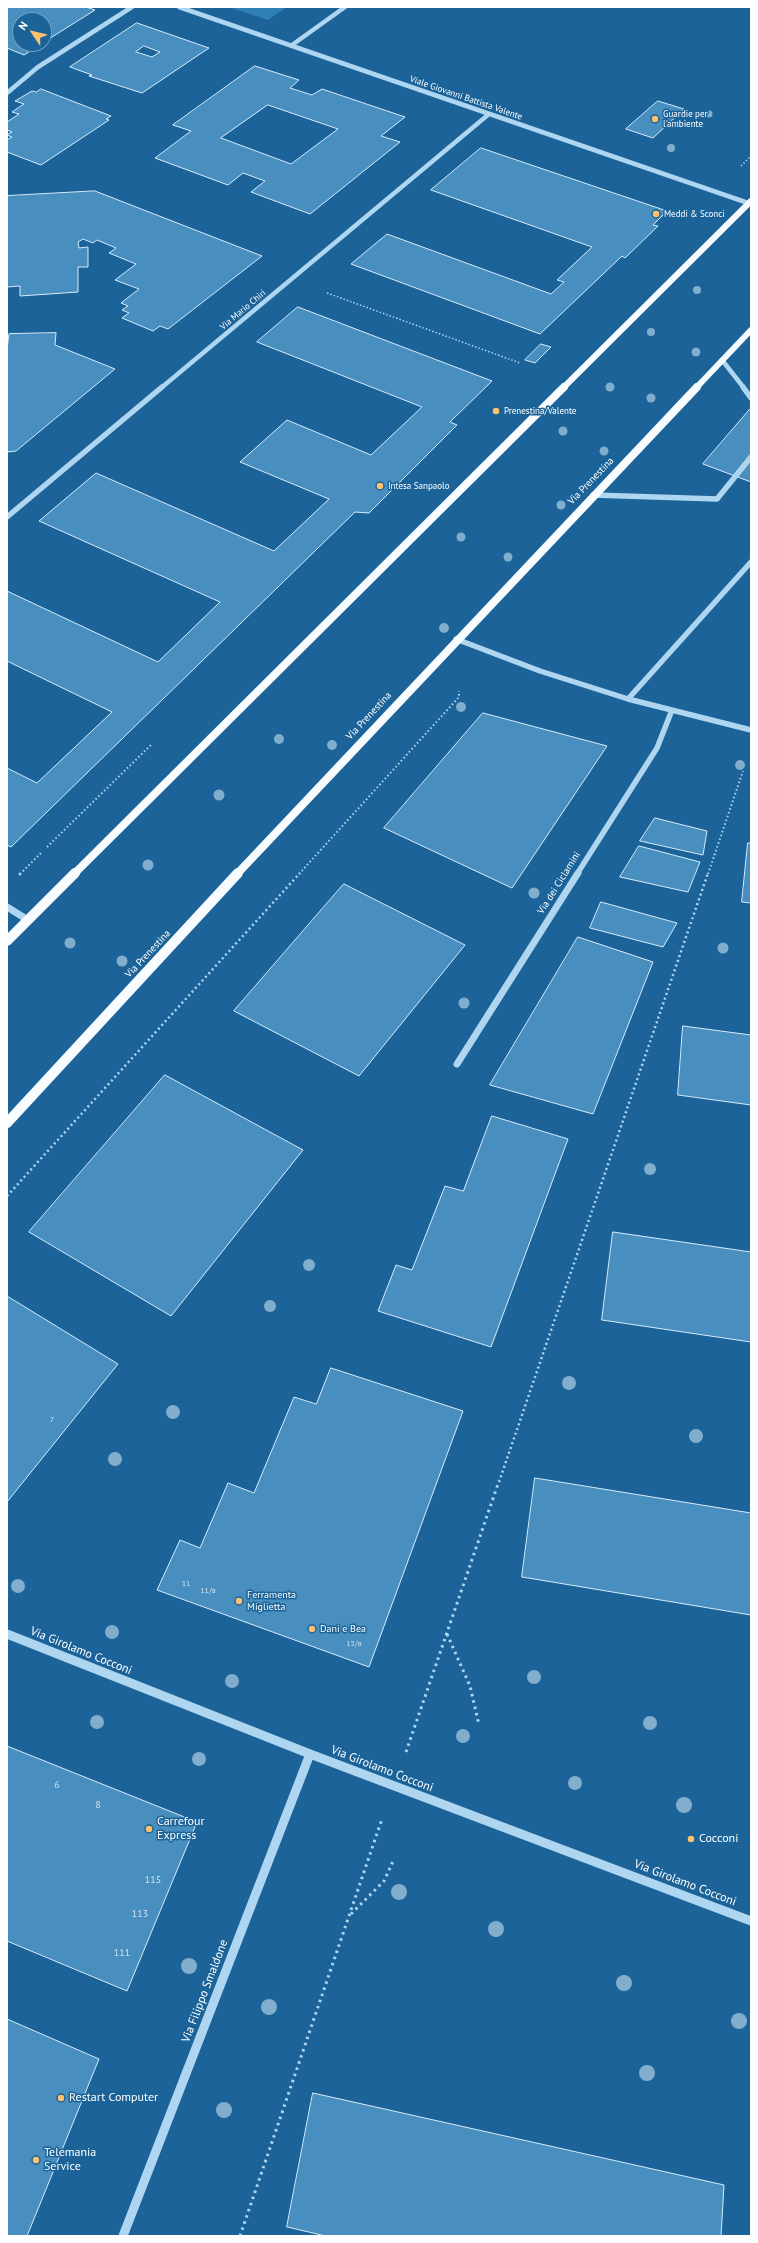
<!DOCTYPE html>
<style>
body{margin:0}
#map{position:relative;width:758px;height:2243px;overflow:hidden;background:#1b6398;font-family:"PT Sans",sans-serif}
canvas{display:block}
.frame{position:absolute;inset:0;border:8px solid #fff;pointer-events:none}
.north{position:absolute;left:12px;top:12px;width:40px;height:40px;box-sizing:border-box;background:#1b6398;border:1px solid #76a1c1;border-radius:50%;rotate:305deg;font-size:11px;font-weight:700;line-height:16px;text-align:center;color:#fff}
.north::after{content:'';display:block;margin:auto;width:14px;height:18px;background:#ffc16e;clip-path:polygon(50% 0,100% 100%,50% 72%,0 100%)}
</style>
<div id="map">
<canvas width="758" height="2243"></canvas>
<div class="frame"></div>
<div class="north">N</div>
</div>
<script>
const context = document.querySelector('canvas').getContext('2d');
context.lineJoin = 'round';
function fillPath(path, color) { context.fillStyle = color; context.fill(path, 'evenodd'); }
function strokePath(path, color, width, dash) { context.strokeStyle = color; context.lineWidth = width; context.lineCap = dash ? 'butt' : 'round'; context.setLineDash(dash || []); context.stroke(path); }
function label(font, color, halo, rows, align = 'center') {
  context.font = font + ' "PT Sans",sans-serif'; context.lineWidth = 3; context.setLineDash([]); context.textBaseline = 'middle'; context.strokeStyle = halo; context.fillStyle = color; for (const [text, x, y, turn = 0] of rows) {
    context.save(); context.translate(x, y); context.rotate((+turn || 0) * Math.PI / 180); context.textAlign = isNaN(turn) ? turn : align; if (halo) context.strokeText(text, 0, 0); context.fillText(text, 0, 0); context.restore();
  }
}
fillPath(new Path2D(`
 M228,7H287L268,20Z`), '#2f7eb5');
const building = new Path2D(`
 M7,7H86L95,10L44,42V20H20V44H41L24,55L7,48Z
 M137,23L209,48L142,93L89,76L92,75L70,67ZM144,46L160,52L152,57L136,52Z
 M255,66L299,80L290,88L312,95L322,89L405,117L381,136L400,142L310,214L251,192L265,181L243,173L228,185L155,158L191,131L173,125ZM268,105L338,129L291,164L221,138Z
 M41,89L111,116L106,119L109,120L41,165L7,152V140L12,137L7,135L12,132L7,130V122L19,114L12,112L24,104L15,101L32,91L36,92Z
 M658,101L684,109L653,138L626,129Z
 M481,148L667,211L653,225L658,226L625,258L622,256L540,334L351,264L387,234L551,294L564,282L557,280L592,247L431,190Z
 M95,191L262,256L168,329L160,326L153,331L122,318L129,313L122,310L128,306L121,303L139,289L115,280L136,264L109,253L116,248L97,240L93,243L83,239L78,242L79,248L88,247V267H78V292L20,296V286L7,287V196Z
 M298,307L492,381L450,422L457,425L369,513L355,512L11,847L7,845V768L37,783L112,712L7,661V591L158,662L220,602L39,521L96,473L274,551L329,499L240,462L287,420L371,455L422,407L257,342Z
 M56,333L55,345L115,369L16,451L7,452V349L9,334Z
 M541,344L551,347L535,363L525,360Z
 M751,408V482L703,464Z
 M483,713L607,746L512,888L384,828Z
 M655,818L707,831L703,855L640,841Z
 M748,843H751V903L742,902Z
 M639,846L700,862L688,892L620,877Z
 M344,884L465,945L359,1076L234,1011Z
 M601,902L677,923L663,947L590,928Z
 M578,937L653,962L593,1114L490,1085Z
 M683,1026L751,1035V1105L678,1095Z
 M165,1075L303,1150L171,1316L29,1232Z
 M492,1116L568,1139L491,1347L378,1311L396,1265L412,1270L445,1186L463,1191Z
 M613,1232L751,1252V1342L602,1320Z
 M7,1296L118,1364L7,1502Z
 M331,1368L463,1411L369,1667L157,1590L180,1540L200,1548L228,1483L254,1493L294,1397L316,1404Z
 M535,1478L751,1513V1615L522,1577Z
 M7,1746L197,1822L127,1991L7,1941Z
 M7,2019L99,2059L27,2236H7Z
 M313,2093L724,2185L721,2236H326L287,2227Z`);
fillPath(building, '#488ebf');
strokePath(building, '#d6ecfb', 1);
strokePath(new Path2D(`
 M741,166L751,156
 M327,293L520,363`), '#afd6f0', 1.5, [1.5, 2]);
strokePath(new Path2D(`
 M47,847L152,744
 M20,874L42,852
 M299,874L459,697V691
 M708,874L743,771`), '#afd6f0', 2, [1.5, 2.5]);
strokePath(new Path2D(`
 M19,875L21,873
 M7,1196L300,873
 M499,1482L708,873`), '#afd6f0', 2.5, [2, 3]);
strokePath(new Path2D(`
 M447,1634L470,1686L479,1725
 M406,1752L499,1481
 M351,1914L384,1881L394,1859
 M240,2236L382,1819`), '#afd6f0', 3, [2.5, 4]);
strokePath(new Path2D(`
 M179,7L751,204
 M292,45L345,7
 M7,93L38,67L132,7
 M722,360L744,388
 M161,388L489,114`), '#afd6f0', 4.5);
strokePath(new Path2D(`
 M743,387L751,398
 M593,495L717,499L751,457
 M7,517L162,387
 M456,639L540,671L628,699L751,730
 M628,699L751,562
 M577,874L657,748L672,710`), '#afd6f0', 5.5);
strokePath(new Path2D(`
 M7,907L28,920
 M457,1064L578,873`), '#afd6f0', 7);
strokePath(new Path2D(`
 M7,1634L310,1754L751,1921
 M123,2236L310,1754`), '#afd6f0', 9);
strokePath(new Path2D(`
 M563,388L751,201
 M696,388L751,330`), '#f8fcff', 6);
strokePath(new Path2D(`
 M74,874L564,387
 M237,874L697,387`), '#f8fcff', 8);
strokePath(new Path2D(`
 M7,941L75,873
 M7,1123L238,873`), '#f8fcff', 10);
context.fillStyle = '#82aece';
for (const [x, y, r] of [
 [709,114,3.5],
 [671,148,4],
 [697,290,4],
 [651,332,4],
 [696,352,4.5],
 [610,387,4.5],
 [651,398,4.5],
 [563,431,4.5],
 [604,451,4.5],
 [561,505,4.5],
 [461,537,4.5],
 [508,557,4.5],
 [444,628,5],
 [461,707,5],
 [279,739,5],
 [332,745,5],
 [740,765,5],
 [219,795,5.5],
 [148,865,5.5],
 [534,893,5.5],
 [70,943,5.5],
 [723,948,5.5],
 [122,961,5.5],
 [464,1003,5.5],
 [650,1169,6],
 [309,1265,6],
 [270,1306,6],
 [569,1383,7],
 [173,1412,7],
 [696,1436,7],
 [115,1459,7],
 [18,1586,7],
 [112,1632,7],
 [534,1677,7],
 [232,1681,7],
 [97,1722,7],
 [650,1723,7],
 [463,1736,7],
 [199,1759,7],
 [575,1783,7],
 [684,1805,8],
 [399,1892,8],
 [496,1929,8],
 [189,1966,8],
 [624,1983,8],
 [269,2007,8],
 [739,2021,8],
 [647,2073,8],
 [224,2110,8]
]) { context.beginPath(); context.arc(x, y, r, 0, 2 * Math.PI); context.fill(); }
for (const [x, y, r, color] of [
 [655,119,4,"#ffc16e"],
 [656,214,4,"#ffc16e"],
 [496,411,4,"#ffc16e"],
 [380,486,4,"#ffc16e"],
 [239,1601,4,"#ffc16e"],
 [312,1629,4,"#ffc16e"],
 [149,1829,4,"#ffc16e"],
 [691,1839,4,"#ffc16e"],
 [61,2098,4,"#ffc16e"],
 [36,2160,4,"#ffc16e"]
]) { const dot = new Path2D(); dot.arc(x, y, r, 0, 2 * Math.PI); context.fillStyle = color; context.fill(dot); strokePath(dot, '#1b6398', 1.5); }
label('8px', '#d1e3ef', null, [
 ["7",52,1420],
 ["11",186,1584],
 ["11/a",208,1591],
 ["15/a",354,1644]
]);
label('9px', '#fff', '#1b6398', [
 ["Viale Giovanni Battista Valente",466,98,19],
 ["Via Mario Chiri",243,310,-40]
]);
label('9px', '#fff', '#1b6398', [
 ["Guardie per",663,114],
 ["l'ambiente",663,124],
 ["Meddi & Sconci",664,214],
 ["Prenestina/Valente",504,411],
 ["Intesa Sanpaolo",388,486]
], 'left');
label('10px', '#fff', '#1b6398', [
 ["Via Prenestina",591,481,-46],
 ["Via Prenestina",369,716,-47],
 ["Via dei Ciclamini",559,883,-58],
 ["Via Prenestina",148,954,-47]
]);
label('10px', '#fff', '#1b6398', [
 ["Ferramenta",247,1595],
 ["Miglietta",247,1607],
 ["Dani e Bea",320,1629]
], 'left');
label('10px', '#d1e3ef', null, [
 ["6",57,1785],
 ["8",98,1805],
 ["115",153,1880],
 ["113",140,1914],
 ["111",122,1953]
]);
label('12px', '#fff', '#1b6398', [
 ["Via Girolamo Cocconi",81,1651,22],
 ["Via Girolamo Cocconi",382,1769,21],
 ["Via Girolamo Cocconi",685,1883,21],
 ["Via Filippo Smaldone",205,1991,-69]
]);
label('12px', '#fff', '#1b6398', [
 ["Carrefour",157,1822],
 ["Express",157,1836],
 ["Cocconi",699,1839],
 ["Restart Computer",69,2098],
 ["Telemania",44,2153],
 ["Service",44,2167]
], 'left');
</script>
